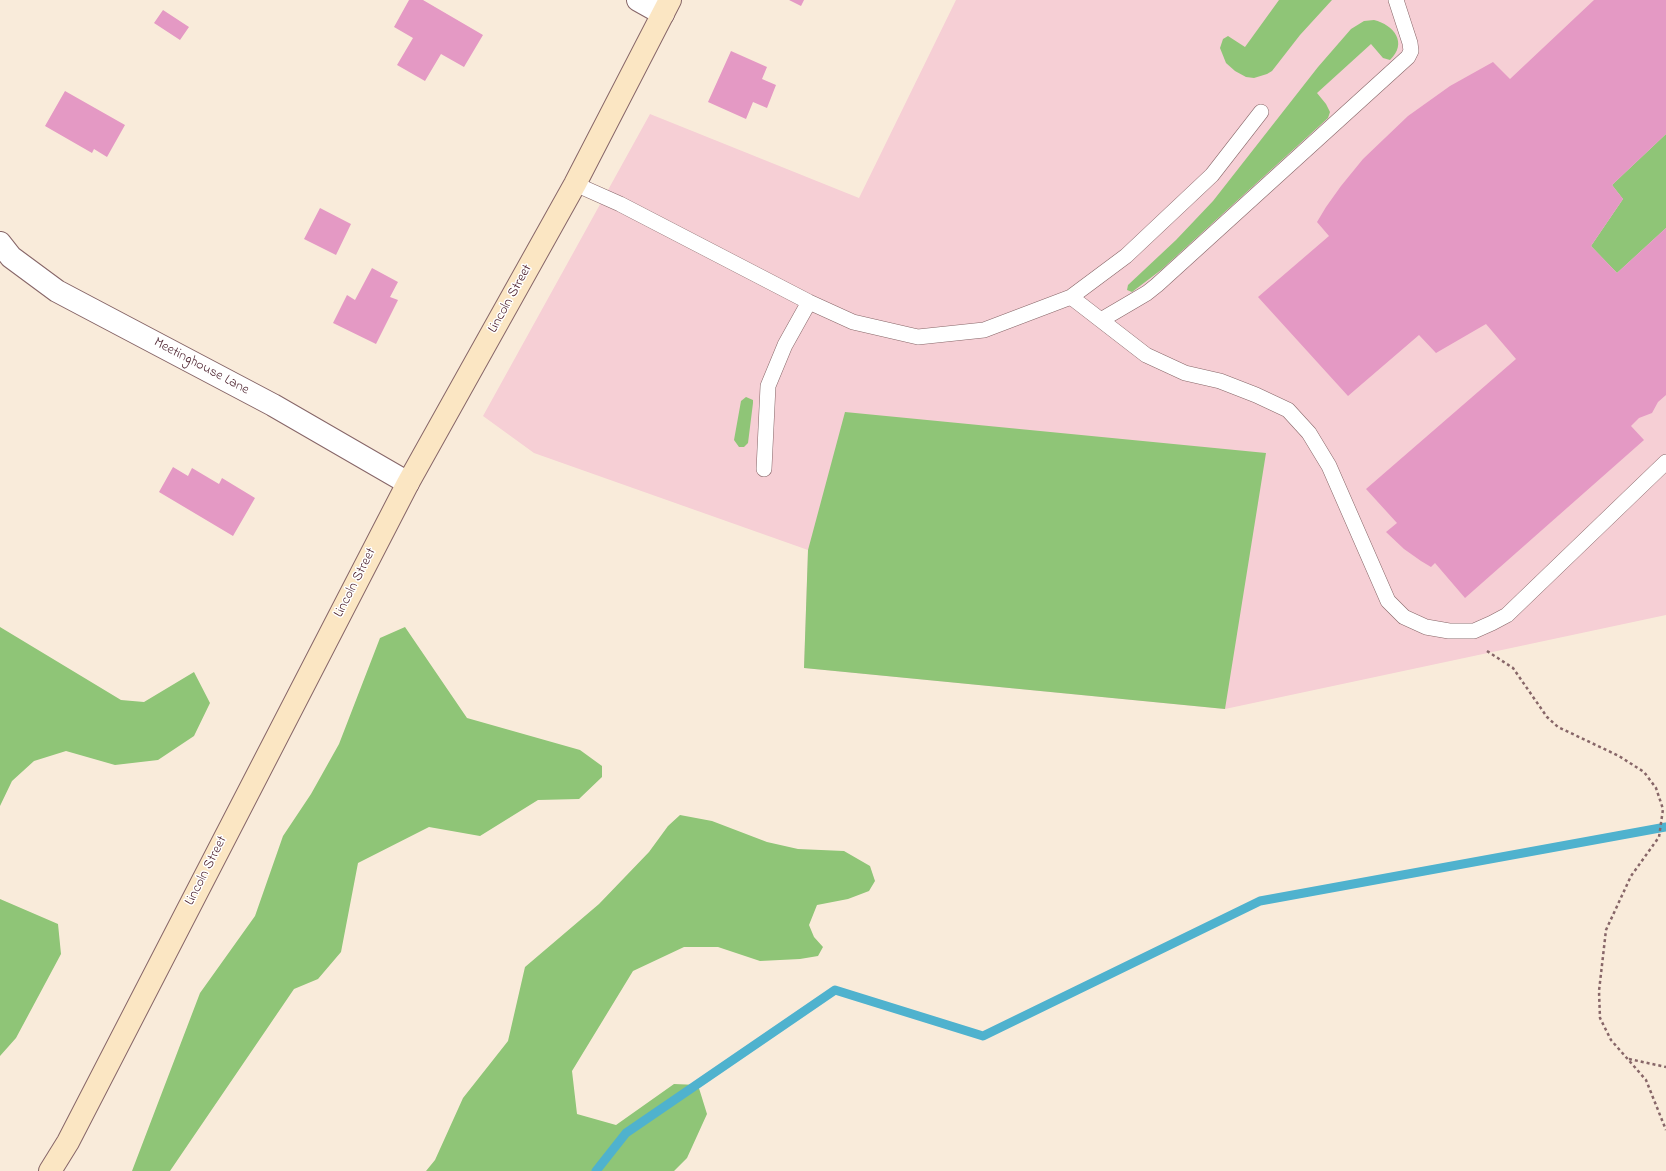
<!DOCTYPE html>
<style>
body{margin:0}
canvas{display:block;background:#f9ebda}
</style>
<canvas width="1666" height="1171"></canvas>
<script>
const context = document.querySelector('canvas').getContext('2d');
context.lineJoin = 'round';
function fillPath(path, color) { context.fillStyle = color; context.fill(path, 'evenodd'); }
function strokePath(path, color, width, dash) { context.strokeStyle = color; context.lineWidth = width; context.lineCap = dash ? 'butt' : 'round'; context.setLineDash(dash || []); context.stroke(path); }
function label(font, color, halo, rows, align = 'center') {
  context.font = font + ' "Indie Flower",sans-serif'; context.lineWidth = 3; context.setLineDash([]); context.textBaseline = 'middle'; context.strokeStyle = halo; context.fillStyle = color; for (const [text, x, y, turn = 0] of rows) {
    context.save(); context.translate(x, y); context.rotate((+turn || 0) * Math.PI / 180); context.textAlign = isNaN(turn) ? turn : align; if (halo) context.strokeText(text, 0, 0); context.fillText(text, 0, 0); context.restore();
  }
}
fillPath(new Path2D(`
 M956,0H1666V615L1225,709L804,668L808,550L534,453L483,416L650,114L859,198Z`), '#f6cfd5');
fillPath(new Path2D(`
 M1279,0H1332L1300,35L1272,71L1267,74L1254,78L1246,77L1235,71L1226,63L1220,48L1223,39L1228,36L1245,47Z
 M1374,20C1394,25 1408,43 1390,60L1383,58L1371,44L1317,93L1326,104L1330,112L1328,118L1161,270L1132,292L1127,290L1128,285L1176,240L1213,201L1318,67L1351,29L1364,21Z
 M1666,134V228L1617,273L1591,246L1623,199L1612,185Z
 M746,397L753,400V403L748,443L744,447H739L734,440L741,401Z
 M845,412L1266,453L1225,709L804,668L808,550Z
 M0,627L121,700L144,702L194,672L210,703L194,736L158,760L115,765L66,751L34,761L12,781L0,806Z
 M405,627L467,718L580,750L602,766V777L579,799L538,800L480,836L429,827L358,863L341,952L318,979L294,989L170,1171H132L200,993L255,916L283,836L311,794L339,744L380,638Z
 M680,815L712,821L767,842L798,849L844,851L870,866L875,881L869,891L848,899L817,905L809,925L814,937L823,947L818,956L800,959L760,961L718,947H684L633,971L572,1071L577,1114L616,1125L674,1084L698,1085L707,1114L687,1158L674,1171H426L435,1160L463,1098L508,1041L525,967L599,904L649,852L668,826Z
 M0,899L58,924L61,954L16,1038L0,1056Z`), '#8fc577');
strokePath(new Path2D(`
 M596,1171L626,1133L835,990L983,1036L1260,901L1666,827`), '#4fb2ce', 9);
fillPath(new Path2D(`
 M409,0H423L483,35L464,67L441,54L425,81L397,65L413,38L394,27Z
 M789,0H804L801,6Z
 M1594,0H1666V134L1612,185L1623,199L1591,246L1617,273L1666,228V395L1658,402L1652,413L1639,418L1631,426L1644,440L1465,598L1435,563L1431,567L1421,561L1404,549L1386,532L1397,523L1366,489L1516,359L1486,324L1436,353L1419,335L1348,396L1258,297L1329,236L1317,222L1326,207L1341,186L1363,159L1408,116L1450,86L1493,62L1510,79Z
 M163,10L189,27L180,40L154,23Z
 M731,51L767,67L762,79L776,85L767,108L753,102L746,119L708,102Z
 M65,91L125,125L107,157L94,149L92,153L45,126Z
 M320,208L351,224L336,255L304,239Z
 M372,268L398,282L390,297L398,300L376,344L333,323L347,295L355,300Z
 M173,467L188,476L192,468L219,484L222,478L255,498L233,536L159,492Z`), '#e499c4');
const lane = new Path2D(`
 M575,184L620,204L809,302L853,322L918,337L984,330L1071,297L1126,256L1212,175L1261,112
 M1071,297L1146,355L1185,373L1220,381L1256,395L1288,410L1309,433L1329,466L1388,601L1404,617L1426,627L1449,631H1474L1492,623L1507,615L1666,462
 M1101,320L1147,293L1157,285L1408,57L1411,51L1410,43L1396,0
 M764,469L768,386L785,345L809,302`);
const street = new Path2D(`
 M638,0L663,14
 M0,243L11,257L57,291L273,405L408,483`);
const secondary = new Path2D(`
 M50,1171L68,1142L408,483L575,184L670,0`);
strokePath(lane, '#876668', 16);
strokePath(street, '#876668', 24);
strokePath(secondary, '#876668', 24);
strokePath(new Path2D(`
 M1487,651L1513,668L1547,717L1558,727L1619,756L1644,772L1656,788L1663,809L1659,837L1631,876L1606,930L1599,991L1600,1018L1611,1040L1646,1080L1666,1130
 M1629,1059L1666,1067`), '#876668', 2.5, [3, 3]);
strokePath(lane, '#fff', 15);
strokePath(street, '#fff', 22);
strokePath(secondary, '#fbe6c3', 22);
label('14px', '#4a1f2b', '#fff', [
 ["Lincoln Street",511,299,-61],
 ["Meetinghouse Lane",201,367,28],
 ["Lincoln Street",356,583,-63],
 ["Lincoln Street",207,871,-63]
]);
</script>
